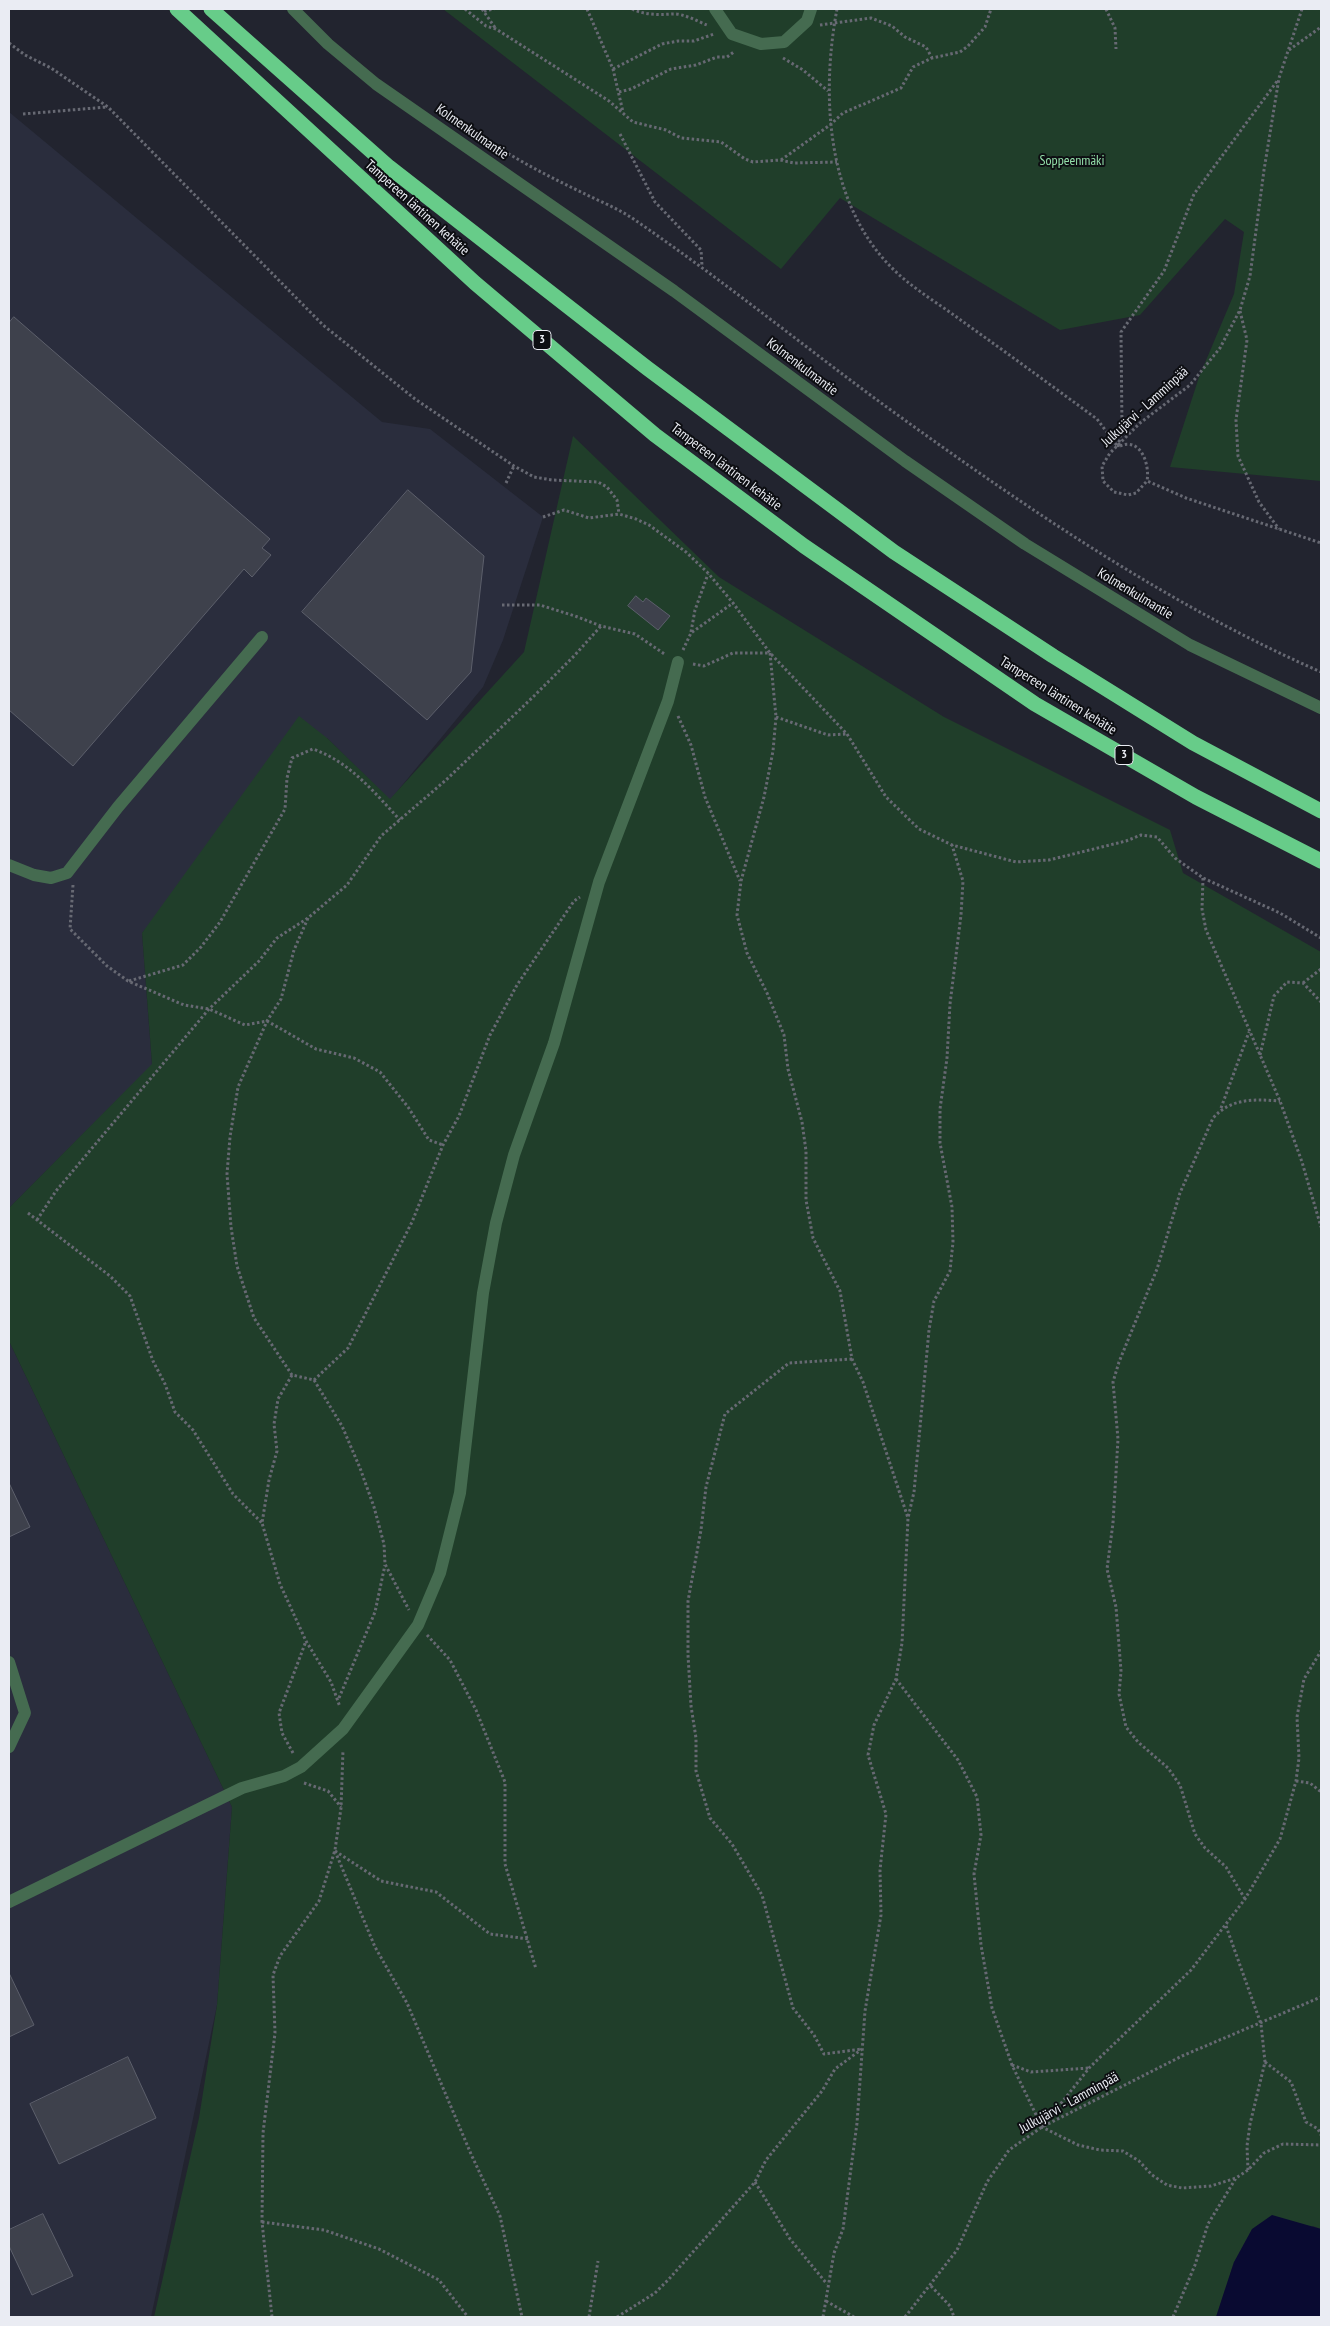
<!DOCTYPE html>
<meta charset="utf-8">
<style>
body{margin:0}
#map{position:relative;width:1330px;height:2326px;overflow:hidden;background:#22242f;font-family:"PT Sans Narrow",sans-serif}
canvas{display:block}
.frame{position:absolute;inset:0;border:10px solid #eaecf3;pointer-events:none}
</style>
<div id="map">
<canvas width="1330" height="2326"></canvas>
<div class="frame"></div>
</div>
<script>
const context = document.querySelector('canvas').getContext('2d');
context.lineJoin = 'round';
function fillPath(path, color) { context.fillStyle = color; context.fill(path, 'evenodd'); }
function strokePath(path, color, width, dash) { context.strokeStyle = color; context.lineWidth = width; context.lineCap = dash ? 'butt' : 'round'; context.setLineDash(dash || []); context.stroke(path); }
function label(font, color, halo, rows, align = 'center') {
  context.font = font + ' "PT Sans Narrow",sans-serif'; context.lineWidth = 4; context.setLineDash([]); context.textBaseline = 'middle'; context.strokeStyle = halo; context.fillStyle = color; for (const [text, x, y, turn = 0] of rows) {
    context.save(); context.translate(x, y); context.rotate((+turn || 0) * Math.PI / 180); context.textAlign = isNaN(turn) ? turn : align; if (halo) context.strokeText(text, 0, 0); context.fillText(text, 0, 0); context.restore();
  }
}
fillPath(new Path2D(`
 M9,112L382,422L430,429L543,517L503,640L483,687L390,800L327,738L142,933L152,1065L9,1208Z
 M9,1341L232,1807L217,2005L151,2317H9Z`), '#2a2d3d');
fillPath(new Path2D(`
 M443,9H1321V481L1170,467L1199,377L1234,294L1244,232L1225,219L1140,315L1060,330L840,198L781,269Z
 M573,436L719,577L944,717L1170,830L1183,873L1321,952V2229L1313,2226L1234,2262L1216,2317H154L199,2118L217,2005L232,1807L9,1341V1208L152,1064L142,933L299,716L327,738L390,799L524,652Z`), '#203e2a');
fillPath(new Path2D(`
 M1272,2215L1321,2229V2317H1216L1234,2262L1252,2229Z`), '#090a31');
const building = new Path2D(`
 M14,317L270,539L262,548L271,555L252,577L244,569L73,766L9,710V323Z
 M408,490L484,556L471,672L427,720L302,612Z
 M636,596L643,602L646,598L670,616L658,630L628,606Z
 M9,1483L30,1527L9,1537Z
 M9,1973L34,2025L9,2037Z
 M128,2057L156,2118L59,2164L30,2104Z
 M43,2214L73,2276L32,2295L9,2246V2230Z`);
fillPath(building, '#3e414c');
strokePath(building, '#5c5f6b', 1);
strokePath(new Path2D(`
 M465,9L486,26L496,29L609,101L633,122L666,130L681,138L721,142L745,159L753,162L780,160L794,163L837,162
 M482,9L496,29
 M587,9L613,69L623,112
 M632,9C645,15 658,15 672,14C683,13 697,21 707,25
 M837,9C821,94 826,200 890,266C910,287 938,303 962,321C1007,353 1052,386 1097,419L1118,447
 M1106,9L1115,28L1116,49
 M1302,9L1279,78L1264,170L1250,276L1240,310L1220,348L1190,385L1140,423L1110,453L1102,466L1103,481L1114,492L1128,495L1136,493L1147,481L1186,498L1321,543
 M484,11L494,9
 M820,25L871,18L892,26L905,37L926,47L932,58
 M9,43L25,55L51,68L108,107L323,325L415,399L514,466L534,477L552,480L598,482L607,487L617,500L619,514
 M1289,50L1321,27
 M783,58L803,70L828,91
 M613,69L662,44L678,41H694L714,34
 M619,92L631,89L671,69L696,65L717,57H727L735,51
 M23,114L107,107
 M620,134L655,202L701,250L702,266
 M487,140C518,161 550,177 583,193C599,201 617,208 632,218C720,278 802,345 888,408C1025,507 1166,604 1321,672
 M781,160L830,125L843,113L901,88L913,67L932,58L960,52L968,46L985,27L991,9
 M1240,311L1247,340L1236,420L1238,456L1259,502L1279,529
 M1120,446C1141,437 1150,465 1147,481
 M1118,447L1122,427L1121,332L1164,271L1194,194L1278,80
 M506,483L514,466
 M543,517L564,510L589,518L619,514L636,519L649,525L686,552L708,573L733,603L770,653L847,734L886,797L919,829L952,845L1016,862L1049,860L1126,841L1141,835L1157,837L1175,858L1203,878L1280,913L1321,938
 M502,605H540L575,616L601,626L635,634L666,655
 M691,632L695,610L708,574
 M683,650L691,633L733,603
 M770,653L776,717L773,751L764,797L741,881L737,915L747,953L767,993L784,1035L788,1069L802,1122L806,1151V1200L813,1238L840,1291L852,1359L863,1382L908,1518
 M693,664L704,666L733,653H769
 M678,716L691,745L705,797L740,881
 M776,717L828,735L846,734
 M1203,878L1202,909L1206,930L1280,1101L1302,1162L1321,1227
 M73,885L70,929L107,966L128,981L184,1005L209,1009L245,1025L267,1021L316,1049L354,1058L380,1072L408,1107L429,1140L443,1145
 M308,918L294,950L281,999L267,1021L238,1087L230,1137L227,1174L231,1227L237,1266L254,1318L292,1375L314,1380L342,1426L360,1468L374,1507L384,1544L385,1564L409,1610
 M129,981L183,965L201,947L220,922L285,809L287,778L292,758L313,749C350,762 374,792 400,820
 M1303,983L1321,969
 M1260,1055L1274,996L1287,982L1303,983L1321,1002
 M1221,1108L1249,1032
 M28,1213L110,1276L130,1296L153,1361L165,1384L175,1412L193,1430L233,1494L262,1523
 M37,1220L56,1191L209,1009L259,961L277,938L308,918L347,885L381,836L446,780L533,697L574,656L601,626
 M852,1359L789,1363L725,1414L706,1487L701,1530L688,1601V1655L691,1706L696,1738V1771L710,1818L732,1844L762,1895L793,2008L814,2035L824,2054L862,2049
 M292,1375L278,1399L274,1424L277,1451L269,1480L262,1523L280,1584L306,1641L331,1682L340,1707
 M314,1380L348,1348L412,1222L443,1145L459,1116L490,1035L517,985L574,901L580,897
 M427,1635L450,1660L476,1710L505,1782V1864L536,1969
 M896,1679L958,1760L977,1797L981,1835L974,1874L981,1945L992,2008L1012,2065L1042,2127L1078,2145L1100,2150L1123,2151L1139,2161L1152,2175L1167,2185L1182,2188L1211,2186L1236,2178
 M339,1698L375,1612L385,1565
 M293,1753L282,1733L279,1713L306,1641
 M1296,1781L1310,1783L1321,1792
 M304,1783L328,1791L341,1807
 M335,1851L375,1947L407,2003L471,2154L500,2216L522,2317
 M335,1851L381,1881L436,1892L490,1934L529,1939
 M1245,1899L1226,1867L1205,1848L1195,1834L1180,1785L1168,1768L1138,1742L1126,1727L1119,1694L1121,1671L1116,1607L1107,1569L1113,1523L1118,1439L1113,1382L1119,1362L1157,1269L1180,1193L1213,1118C1231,1098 1254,1099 1280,1101
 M1226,1926L1261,2024L1265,2062L1250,2124L1247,2146L1248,2170
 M1265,2062L1291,2082L1306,2122L1318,2129L1321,2135
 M1012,2065L1031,2072L1089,2068
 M1042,2127L1090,2067L1191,1970L1245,1899L1280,1839L1296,1781L1299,1758L1297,1717L1304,1679L1321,1651
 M755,2182L790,2239L827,2284
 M262,2222L324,2230L379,2249L439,2280L468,2317
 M931,2286L950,2306L954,2317
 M826,2301L854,2317
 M272,2317L262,2222L263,2133L275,2033L273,1975L280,1956L319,1901L335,1850L341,1808L343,1750
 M589,2317L598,2261
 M617,2317L655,2293L669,2279L755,2182L766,2160L822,2091L835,2069L862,2049
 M823,2317L834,2253L843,2229L857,2123L865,2011L881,1915L880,1870L886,1814L868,1755L874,1725L896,1679L902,1643L908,1518L914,1492L929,1330L934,1301L950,1271L953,1242L952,1207L940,1143V1109L947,1058L950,1004L961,915L963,881L952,845
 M905,2317L957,2250L987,2182L1009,2150L1042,2127L1182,2056L1321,1997
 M1173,2317L1195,2265L1208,2224L1236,2178L1248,2170L1264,2153L1283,2144L1321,2145`), '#676973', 3, [2.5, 2.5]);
strokePath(new Path2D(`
 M293,9L328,44L376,84L674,291L905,461L1025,544L1190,645L1321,708
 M715,9L732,34L761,44L784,42L807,21L811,9
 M9,865L34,875L51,878L67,873L118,807L262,637
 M9,1662L25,1713L9,1747
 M9,1902L242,1788L284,1776L301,1767L343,1729L418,1625L440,1573L460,1493L483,1293L496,1223L514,1155L554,1043L599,882L668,701L678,662`), '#456b50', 12);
strokePath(new Path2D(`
 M177,9L475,283L655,435L804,546L1035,704L1196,797L1321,861
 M211,9L389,167L647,368L894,552L1053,656L1193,743L1321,811`), '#67cc89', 15);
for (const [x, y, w] of [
 [542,340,18],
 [1124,755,18]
]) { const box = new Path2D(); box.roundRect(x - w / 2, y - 9.5, w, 19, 4); context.fillStyle = '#0d0e12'; context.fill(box); strokePath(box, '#eaecf3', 1); }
label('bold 12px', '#eaecf3', null, [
 ["3",542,340],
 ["3",1124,755]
]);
label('14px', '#eaecf3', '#0d0e12', [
 ["Kolmenkulmantie",472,132,35],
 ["Tampereen läntinen kehätie",417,208,42],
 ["Kolmenkulmantie",802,367,37],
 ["Julkujärvi - Lamminpää",1145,407,-42],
 ["Tampereen läntinen kehätie",726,467,37],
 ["Kolmenkulmantie",1135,594,31],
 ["Tampereen läntinen kehätie",1058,696,32],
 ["Julkujärvi - Lamminpää",1069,2103,-29]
]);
label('14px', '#94dfaa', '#0d0e12', [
 ["Soppeenmäki",1072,161]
]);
</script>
